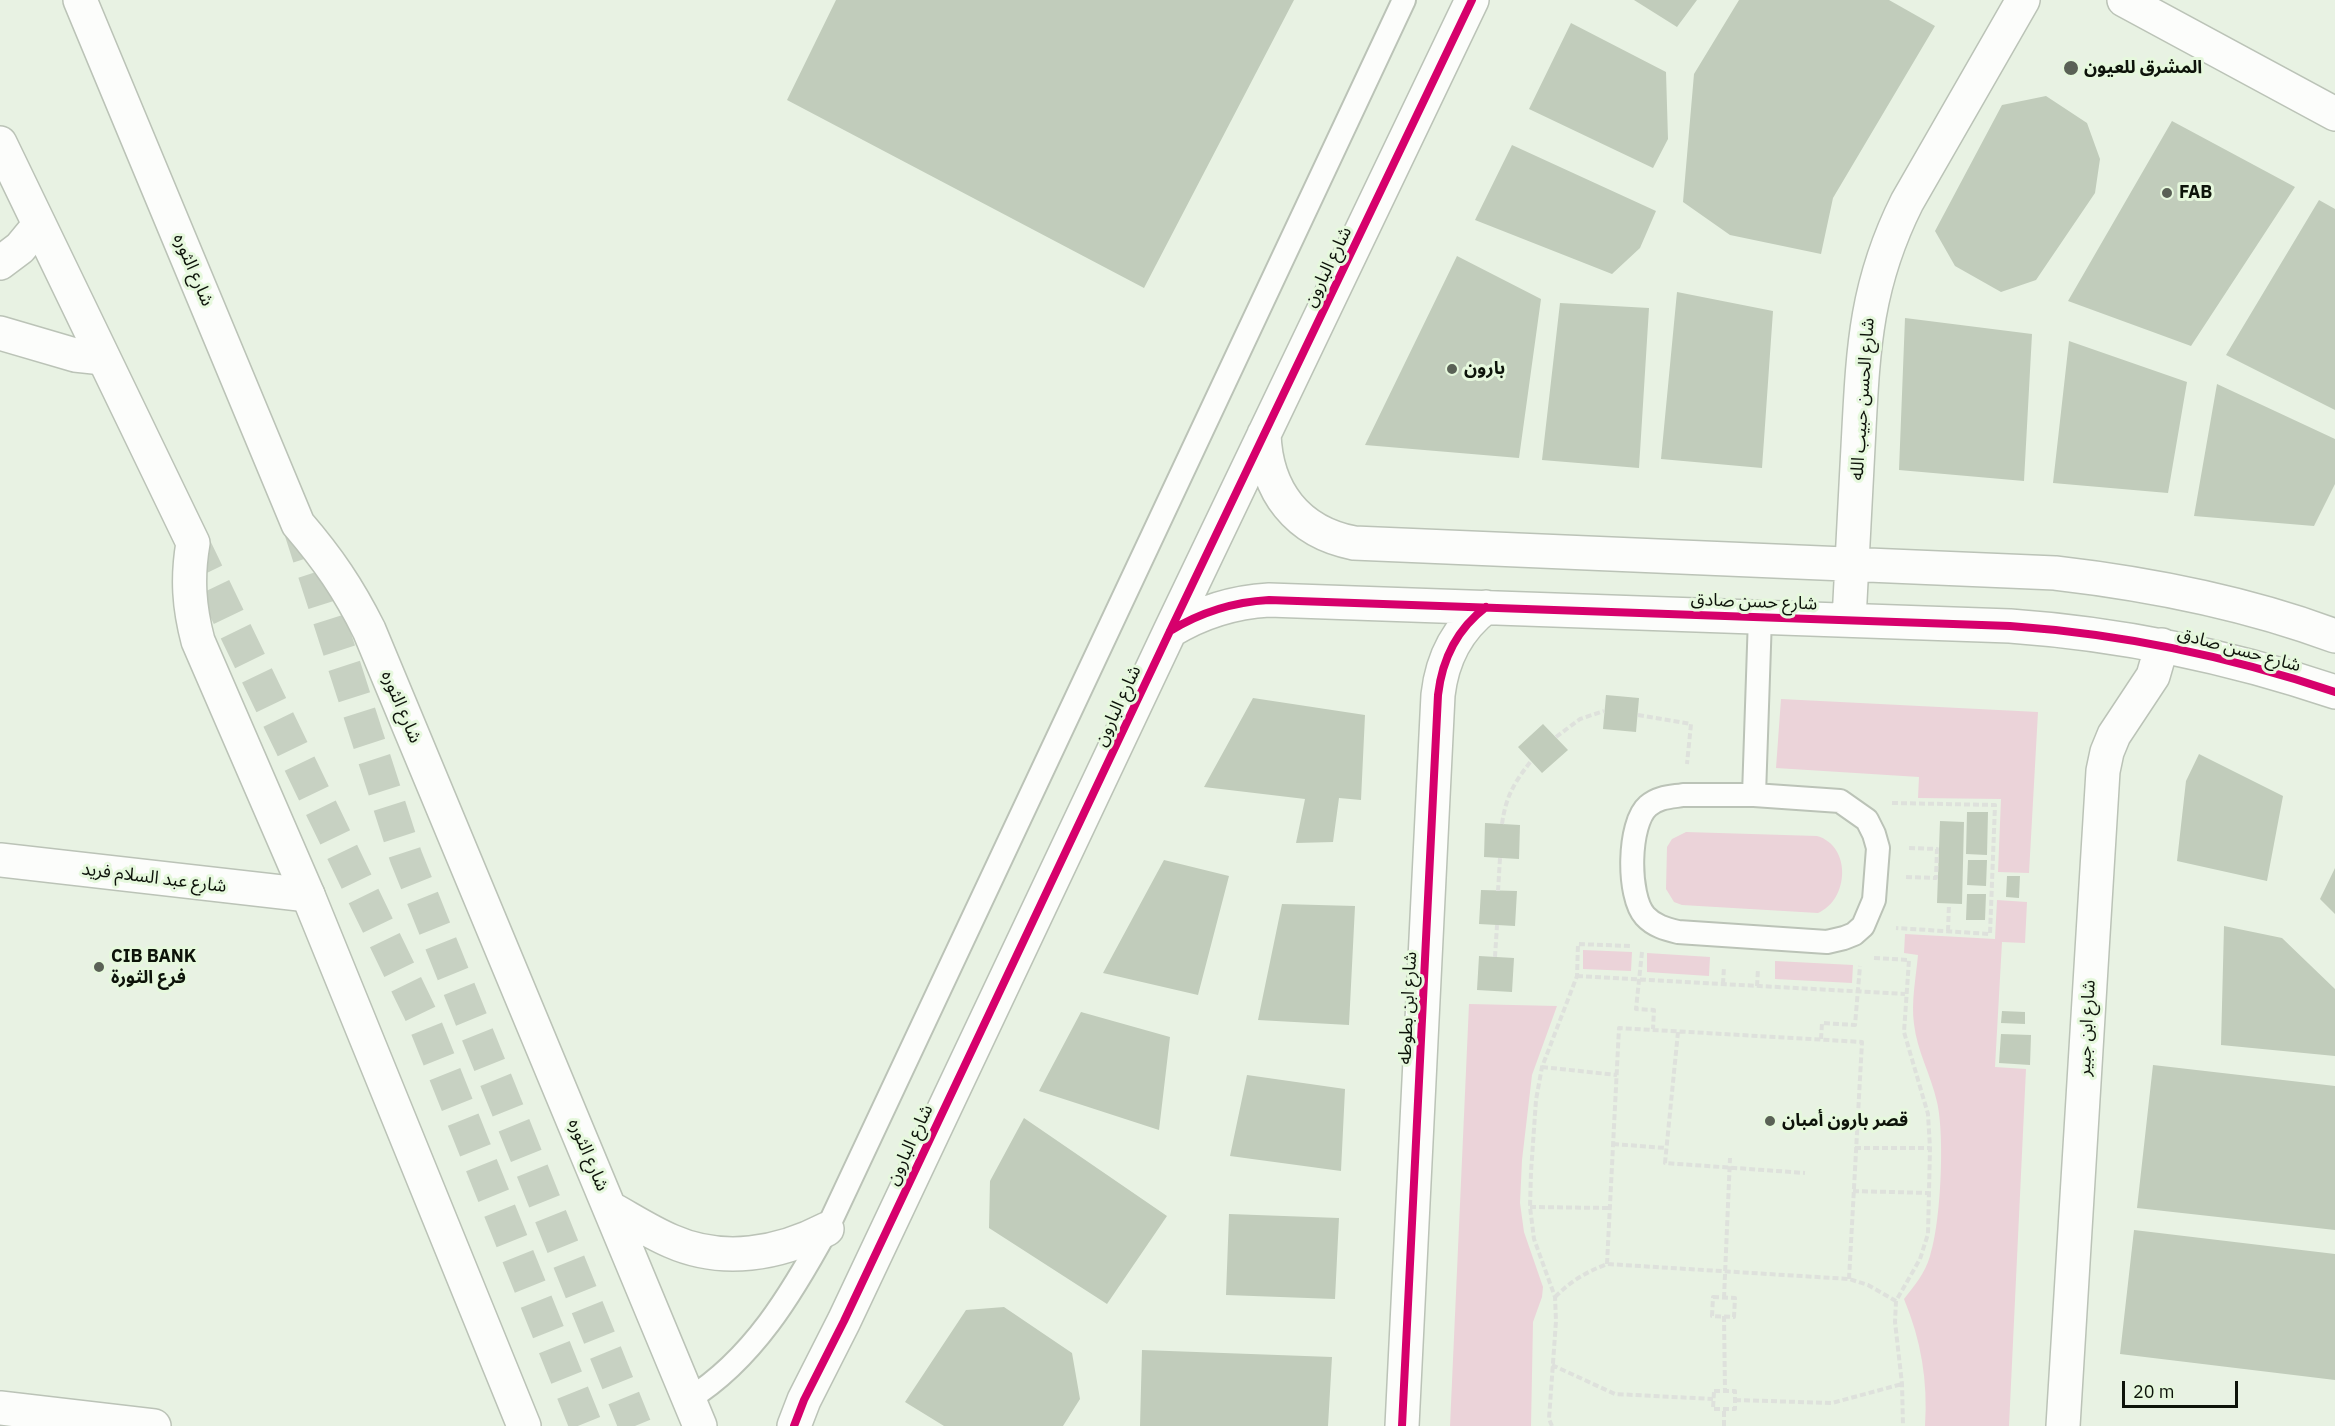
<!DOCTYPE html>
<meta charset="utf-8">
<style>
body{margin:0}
#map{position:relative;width:2335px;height:1426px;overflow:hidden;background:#e8f2e3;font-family:"IBM Plex Sans",sans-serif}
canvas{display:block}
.scale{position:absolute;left:2122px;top:1381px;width:116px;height:27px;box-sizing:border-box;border:3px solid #0d130a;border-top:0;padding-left:8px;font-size:18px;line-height:21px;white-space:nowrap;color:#0d130a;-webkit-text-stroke:4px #e6f8dd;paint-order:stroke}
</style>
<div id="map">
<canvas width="2335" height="1426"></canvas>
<div class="scale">20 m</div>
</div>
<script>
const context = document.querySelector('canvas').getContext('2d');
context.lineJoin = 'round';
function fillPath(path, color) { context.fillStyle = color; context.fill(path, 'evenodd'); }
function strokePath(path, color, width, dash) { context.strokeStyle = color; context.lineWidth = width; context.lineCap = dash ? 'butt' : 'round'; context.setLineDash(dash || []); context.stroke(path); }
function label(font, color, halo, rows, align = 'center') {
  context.font = font + ' "IBM Plex Sans","Noto Sans Arabic",sans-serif'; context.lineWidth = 6; context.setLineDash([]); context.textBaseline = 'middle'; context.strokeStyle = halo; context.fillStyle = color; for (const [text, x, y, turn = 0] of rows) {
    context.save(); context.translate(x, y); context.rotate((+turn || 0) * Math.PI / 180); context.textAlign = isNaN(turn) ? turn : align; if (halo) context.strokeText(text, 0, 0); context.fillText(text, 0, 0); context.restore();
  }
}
fillPath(new Path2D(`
 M1781,699L2038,712L2029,873L1998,872L2001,799L1918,798L1919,777L1776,768Z
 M1686,832L1817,836C1852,846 1849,900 1818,913L1682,905L1674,902L1666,889L1667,847L1672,839Z
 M1997,900L2027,902L2025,943L2002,942L1995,1067L2026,1069L2009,1426H1925C1928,1381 1921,1340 1904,1299C1915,1285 1925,1273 1930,1256C1941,1223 1945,1136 1937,1102C1931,1075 1917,1051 1914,1024C1911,1002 1916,977 1918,955L1904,953L1905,934L1995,939Z
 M1583,950L1632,952L1631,971L1583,969Z
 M1647,953L1710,957L1709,976L1647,972Z
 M1775,961L1853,965L1852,983L1775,979Z
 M1469,1004L1557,1006L1532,1075L1522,1160L1520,1203L1524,1232L1543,1287L1542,1297L1533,1322L1531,1426H1450Z`), '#ebd3d9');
fillPath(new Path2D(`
 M836,0H1294L1144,288L787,100Z
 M1634,0H1697L1677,27Z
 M1739,0H1889L1935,26L1833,198L1821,254L1730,235L1683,202L1694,74Z
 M1571,23L1666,72L1668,139L1653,168L1529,109Z
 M2046,96L2087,123L2100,159L2095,193L2036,280L2001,292L1955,266L1935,231L2002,105Z
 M2172,121L2295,187L2191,346L2068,301Z
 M1512,145L1656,211L1640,248L1612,274L1475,220Z
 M2319,200L2335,209V410L2226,355Z
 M1457,256L1541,299L1519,458L1365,445Z
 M1677,292L1773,311L1762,468L1661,459Z
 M1560,303L1649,308L1639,468L1542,460Z
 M1905,318L2032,334L2024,481L1899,470Z
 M2069,341L2187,382L2168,493L2053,483Z
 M2217,384L2335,439V484L2314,526L2194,516Z
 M1606,695L1639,698L1636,732L1603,729Z
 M1253,698L1365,715L1361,800L1339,798L1333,842L1296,843L1305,799L1204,787Z
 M1543,724L1568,750L1542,773L1518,747Z
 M2199,754L2283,796L2267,881L2177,861L2186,781Z
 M1967,812H1988L1987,855L1966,854Z
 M1940,821L1964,822L1962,904L1937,903Z
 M1485,823L1520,825L1519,859L1484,857Z
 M1164,860L1229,876L1198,995L1103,973Z
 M1968,860H1987L1986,886L1967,885Z
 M2335,868V914L2320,899Z
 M2007,876H2020L2019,898L2006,897Z
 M1481,890L1517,891L1515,926L1479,924Z
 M1967,894H1986L1985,920H1966Z
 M1282,904L1355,906L1349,1025L1258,1020Z
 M2224,926L2282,938L2335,989V1056L2221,1045Z
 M1479,956L1514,958L1512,992L1477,990Z
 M2002,1011L2025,1012V1024L2001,1023Z
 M1081,1012L1170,1037L1159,1130L1039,1091Z
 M2001,1034L2031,1035L2030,1065L1999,1063Z
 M2153,1065L2335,1086V1230L2137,1208Z
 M1247,1075L1345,1089L1341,1171L1230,1156Z
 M1024,1118L1167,1216L1107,1304L989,1228L990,1181Z
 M1229,1214L1339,1218L1335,1299L1226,1295Z
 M2134,1230L2335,1254V1380L2120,1354Z
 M1004,1307L1072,1353L1080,1399L1063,1426H944L905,1402L966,1310Z
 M1142,1350L1332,1357L1328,1426H1140Z`), '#c1ccbb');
strokePath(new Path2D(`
 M299,526L406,857L635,1426
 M193,543L422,1017L586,1426`), '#c7d1c2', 33, [33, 16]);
const lane = new Path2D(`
 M1683,795H1754L1840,801L1867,820L1874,834L1878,848L1874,900L1863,926L1854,934L1844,938L1827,942L1678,932C1666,929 1654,926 1645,916C1627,896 1628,823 1648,806C1658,797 1671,797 1683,795Z
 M1754,795L1760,617
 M689,1399C753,1359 792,1293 827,1229L1404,0`);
const street = new Path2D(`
 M0,263L20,248L39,225
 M0,333L75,355L103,358
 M1264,434C1266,491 1297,532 1354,543L2055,573C2150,584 2244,602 2335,636
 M1849,620C1852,562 1855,504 1858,447C1863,354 1864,288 1907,202L2023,0
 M1170,631C1201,612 1233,602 1269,600L2010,626C2122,634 2229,656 2335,692
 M0,860L308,895
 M0,1408L154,1426
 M794,1426L804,1400L844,1321L1170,631L1472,0
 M1402,1426L1438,695C1442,660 1457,629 1486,607
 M2063,1426L2103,771L2107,752L2114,735L2153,676L2162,645`);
const primary = new Path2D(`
 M2124,0L2335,114`);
const highway = new Path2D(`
 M80,0L298,524C328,559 348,588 369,630L700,1426
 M0,143L193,543C187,578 189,607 198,641L308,895L524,1426
 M610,1208C630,1219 650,1232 671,1241C723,1264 779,1254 827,1229`);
strokePath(lane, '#bbc3b7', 26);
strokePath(street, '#bbc3b7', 36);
strokePath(primary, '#bbc3b7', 36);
strokePath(highway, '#bbc3b7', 36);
strokePath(new Path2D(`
 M1638,715L1691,724L1687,764
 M1556,737L1580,719L1604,711
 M1892,803L1995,805L1990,934L1896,928
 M1502,824C1506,796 1514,783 1531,761
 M1906,877L1936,878L1937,849L1907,848
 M1498,891L1500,858
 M1948,931L1949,904
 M1642,952L1636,1009L1654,1010L1653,1029
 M1495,957L1497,925
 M1874,958L1909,960L1904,1032L1928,1114L1930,1148L1928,1234L1920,1259L1896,1301L1895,1322L1902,1384L1903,1426
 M1577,976L1905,994
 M1723,984L1724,967
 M1757,986L1758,969
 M1678,1032L1665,1163L1805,1173
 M1821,1039L1822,1023L1855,1025L1860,966
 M1542,1067L1617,1075
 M1613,1144L1666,1148
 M1855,1148H1930
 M1853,1191L1929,1193
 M1530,1207L1610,1208
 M1607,1264L1619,1028L1862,1042L1849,1279
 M1555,1297C1571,1281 1586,1272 1607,1264L1849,1279L1868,1285L1896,1301
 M1713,1297L1735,1298L1734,1317L1712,1316Z
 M1724,1298L1730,1158
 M1724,1316L1725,1391
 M1552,1365L1615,1394L1713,1399
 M1714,1391H1735V1409H1713Z
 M1735,1400L1832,1403L1902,1384
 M1552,1426L1549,1419L1556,1321L1555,1297L1534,1239L1530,1207L1531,1172L1536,1100L1542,1067L1577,976L1578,944L1630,946
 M1724,1426V1409`), '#dee1dc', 4, [6, 3]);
strokePath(lane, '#fcfdfb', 22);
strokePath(street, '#fcfdfb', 33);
strokePath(primary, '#fcfdfb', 33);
strokePath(highway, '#fcfdfb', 33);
strokePath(new Path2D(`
 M1170,631C1201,612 1233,602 1269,600L2010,626C2122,634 2229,656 2335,692
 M794,1426L804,1400L844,1321L1170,631L1472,0
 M1402,1426L1438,695C1442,660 1457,629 1486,607`), '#d6006c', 8);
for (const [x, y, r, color] of [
 [2071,68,8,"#5a6156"],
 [2167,193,6,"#5a6156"],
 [1452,369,6,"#5a6156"],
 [99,967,6,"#5a6156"],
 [1770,1121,6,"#5a6156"]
]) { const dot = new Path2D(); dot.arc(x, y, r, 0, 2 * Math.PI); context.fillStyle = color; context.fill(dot); strokePath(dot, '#e6f8dd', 2); }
label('bold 18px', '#0d130a', '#e6f8dd', [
 ["المشرق للعيون",2084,68],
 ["FAB",2179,193],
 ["بارون",1464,369],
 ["CIB BANK",111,957],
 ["فرع الثورة",111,978],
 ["قصر بارون أمبان",1782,1121]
], 'left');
label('18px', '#0d130a', '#e6f8dd', [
 ["شارع البارون",1328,267,-64],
 ["شارع الثوره",193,270,67],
 ["شارع الحسن حبيب الله",1863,399,-86],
 ["شارع حسن صادق",1754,602,2],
 ["شارع حسن صادق",2239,650,15],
 ["شارع البارون",1118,706,-65],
 ["شارع الثوره",401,707,67],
 ["شارع عبد السلام فريد",154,878,7],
 ["شارع ابن بطوطه",1408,1008,-87],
 ["شارع ابن جبير",2087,1028,-87],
 ["شارع البارون",910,1145,-65],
 ["شارع الثوره",588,1155,67]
]);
</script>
